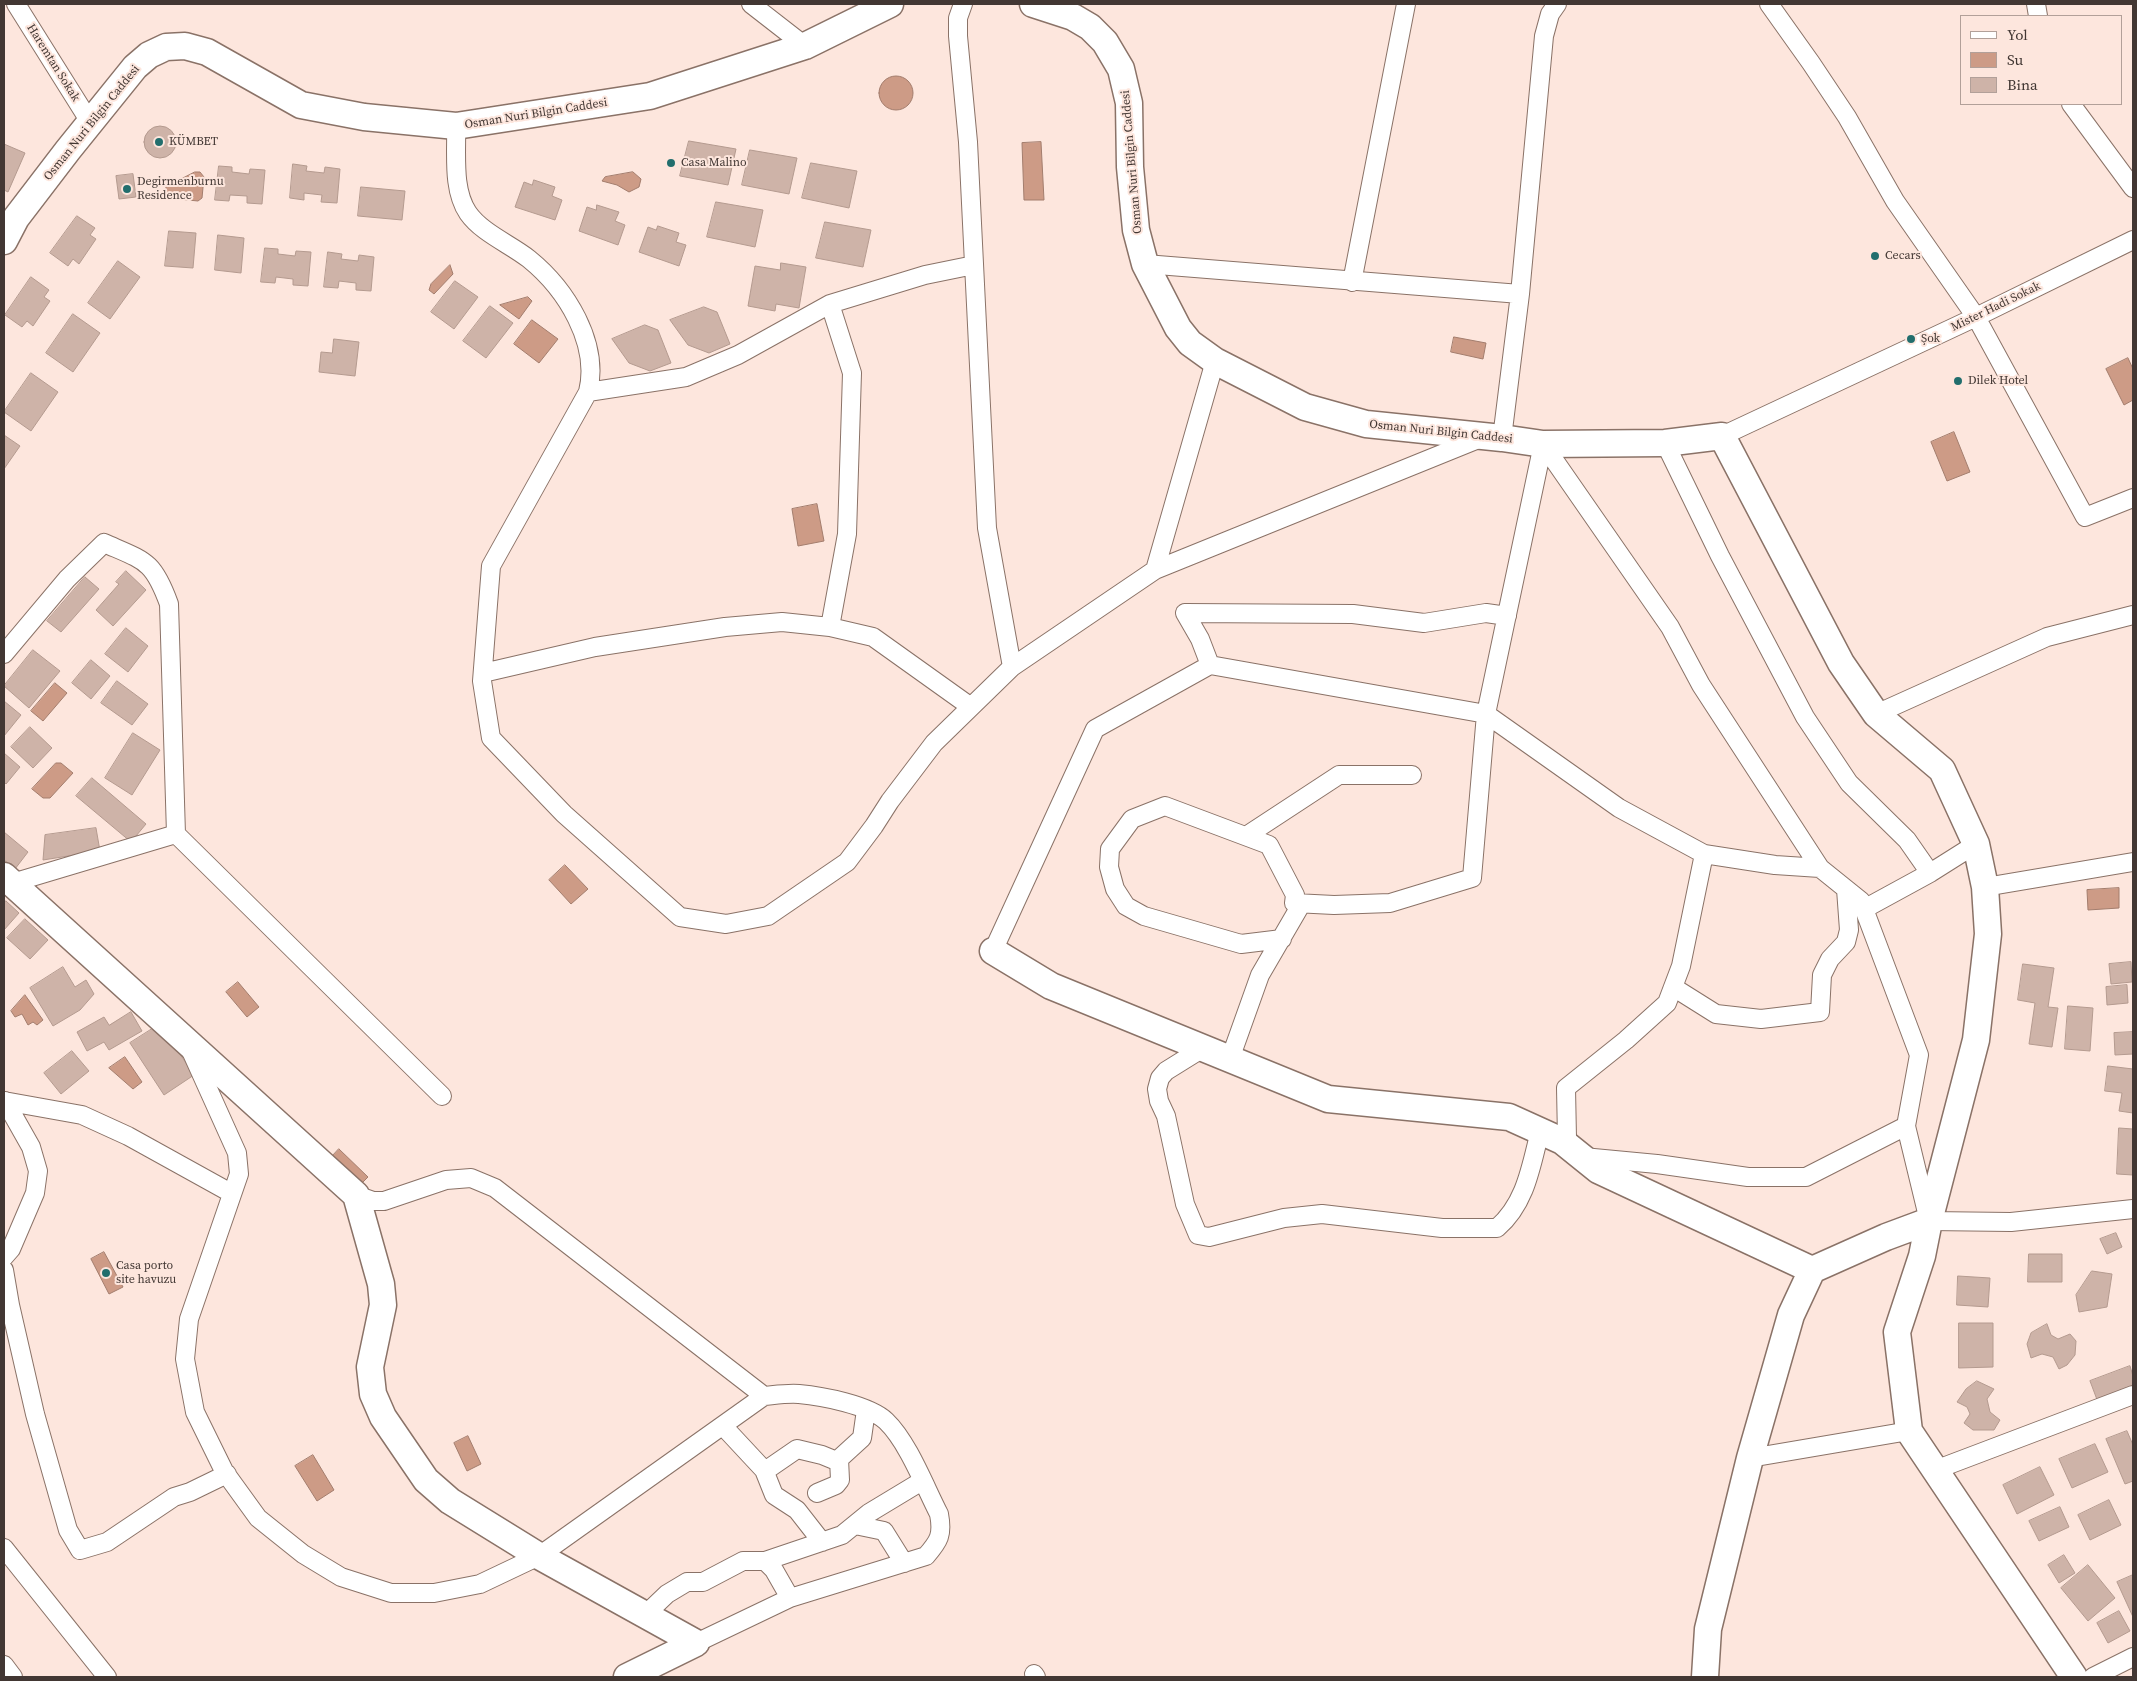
<!DOCTYPE html>
<meta charset="utf-8">
<style>
body{margin:0}
#map{position:relative;width:2137px;height:1681px;overflow:hidden;background:#fde6dd;font-family:"Source Serif 4",serif}
canvas{display:block}
.frame{position:absolute;inset:0;border:5px solid #423733;pointer-events:none}
.legend{position:absolute;left:1960px;top:15px;width:162px;height:90px;box-sizing:border-box;background:#fde6dd;border:1px solid #b2a099;margin:0;padding:6px 9px;list-style:none;font-size:15px;color:#423733}
.legend li{display:flex;align-items:center;gap:10px;height:25px}
.legend b{width:25px;border:1px solid #b2a099}
</style>
<div id="map">
<canvas width="2137" height="1681"></canvas>
<div class="frame"></div>
<ul class="legend">
<li><b style="height:6px;background:#fff"></b>Yol</li>
<li><b style="height:14px;background:#cd9b86"></b>Su</li>
<li><b style="height:14px;background:#ceb3a8"></b>Bina</li>
</ul>
</div>
<script>
const context = document.querySelector('canvas').getContext('2d');
context.lineJoin = 'round';
function fillPath(path, color) { context.fillStyle = color; context.fill(path, 'evenodd'); }
function strokePath(path, color, width, dash) { context.strokeStyle = color; context.lineWidth = width; context.lineCap = dash ? 'butt' : 'round'; context.setLineDash(dash || []); context.stroke(path); }
function label(font, color, halo, rows, align = 'center') {
  context.font = font + ' "Source Serif 4",serif'; context.lineWidth = 4; context.setLineDash([]); context.textBaseline = 'middle'; context.strokeStyle = halo; context.fillStyle = color; for (const [text, x, y, turn = 0] of rows) {
    context.save(); context.translate(x, y); context.rotate((+turn || 0) * Math.PI / 180); context.textAlign = isNaN(turn) ? turn : align; if (halo) context.strokeText(text, 0, 0); context.fillText(text, 0, 0); context.restore();
  }
}
const water = new Path2D(`
 M879 93a17 17 0 1 1 34 0a17 17 0 1 1-34 0Z
 M1041,142L1044,200H1024L1022,143Z
 M195,172H200L204,177L202,198L198,201L168,198L165,195L166,187Z
 M633,172L641,179L639,187L629,192L617,185L602,181L605,177Z
 M450,265L453,274L434,294L429,290L431,284Z
 M528,297L532,301L519,319L500,305Z
 M532,320L558,339L539,363L514,344Z
 M1454,337L1486,343L1483,359L1451,352Z
 M2128,358L2133,369V400L2124,405L2106,369Z
 M1954,432L1970,472L1947,481L1931,442Z
 M817,504L824,541L798,546L792,509Z
 M55,683L67,693L43,721L31,711Z
 M56,763H61L73,773L50,798H43L32,789Z
 M565,865L588,889L571,904L549,880Z
 M2119,888V908L2088,910L2087,890Z
 M238,982L259,1007L247,1017L226,992Z
 M25,995L43,1020L37,1025L33,1022L28,1025L22,1014L15,1017L11,1011Z
 M125,1057L142,1082L133,1089L109,1068Z
 M339,1149L368,1177L355,1190L327,1162Z
 M104,1252L123,1287L109,1294L91,1259Z
 M468,1436L481,1464L467,1471L454,1443Z
 M313,1455L334,1490L317,1501L295,1466Z`);
fillPath(water, '#cd9b86');
strokePath(water, '#a37d6d', 1);
const building = new Path2D(`
 M144 142a16 16 0 1 1 32 0a16 16 0 1 1-32 0Z
 M689,141L736,149L728,185L680,176Z
 M4,144L25,153L8,192L4,190Z
 M750,150L797,158L789,194L742,185Z
 M811,163L857,171L849,208L802,198Z
 M293,164L307,166L306,171L324,173L325,167L340,169L337,203L321,202L322,195L304,193V200L290,198Z
 M219,166L232,167V172L249,174L250,169L265,170L262,204L247,203V196L230,195L229,201L215,200Z
 M133,174L136,197L119,199L116,176Z
 M534,180L555,187L552,196L562,200L555,220L515,207L524,182L532,185Z
 M361,187L405,191L402,220L358,216Z
 M716,202L763,210L755,247L707,237Z
 M597,205L619,212L615,221L625,225L618,245L579,231L587,207L596,210Z
 M77,216L95,228L90,235L96,239L79,264L73,259L68,266L50,253Z
 M825,222L871,230L863,267L816,258Z
 M658,226L679,233L676,242L686,245L679,266L639,252L648,227L656,230Z
 M169,231L196,233L193,268L165,266Z
 M218,235L244,238L241,273L215,270Z
 M265,248L278,249V254L295,256L296,251L311,252L308,286L293,285V279L276,277L275,283L261,282Z
 M328,252L342,254L341,259L358,261L359,255L374,257L371,291L356,290V283L339,281L338,288L324,287Z
 M118,261L140,277L110,319L88,303Z
 M781,263L806,267L799,308L776,304L775,311L748,306L755,266L780,270Z
 M31,277L49,290L44,297L50,301L33,326L27,321L22,327L5,315Z
 M455,281L478,297L454,329L431,312Z
 M490,306L513,323L486,358L463,341Z
 M704,307L717,312L730,344L709,353L688,345L670,320Z
 M73,314L100,333L73,372L46,353Z
 M645,325L658,330L671,363L650,371L629,363L612,339Z
 M334,339L359,342L355,376L319,372L321,352L332,353Z
 M31,373L58,392L31,431L4,412Z
 M4,435L20,446L4,469Z
 M126,571L146,590L113,626L96,610L119,584L116,582Z
 M85,577L99,589L61,632L47,621Z
 M126,628L148,646L128,672L105,654Z
 M33,650L60,671L29,708L4,686Z
 M91,660L110,676L91,699L72,683Z
 M117,681L148,704L132,725L101,703Z
 M4,701L21,715L4,736Z
 M30,727L52,748L33,768L11,747Z
 M133,733L160,750L132,795L105,778Z
 M4,753L20,767L6,784L4,782Z
 M92,778L146,824L131,842L76,796Z
 M96,828L100,851L43,860L45,835Z
 M4,832L28,852L15,869L4,860Z
 M6,901L19,913L4,930V904Z
 M25,919L48,940L30,959L7,938Z
 M2131,962L2132,982L2111,984L2109,964Z
 M2023,964L2054,968L2048,1007L2058,1008L2052,1047L2029,1044L2035,1003L2018,1000Z
 M63,967L75,987L86,980L94,994L80,1010L53,1026L30,988Z
 M2127,985L2128,1003L2107,1005L2106,987Z
 M2068,1006L2093,1008L2090,1051L2065,1049Z
 M131,1012L142,1031L109,1050L104,1042L87,1051L77,1032L104,1017L109,1025Z
 M160,1024L194,1075L164,1095L130,1043Z
 M2133,1032V1054L2115,1055L2114,1033Z
 M72,1051L89,1071L61,1094L44,1073Z
 M2108,1066L2133,1069V1113L2119,1111L2122,1093L2105,1091Z
 M2119,1128L2133,1129V1175L2117,1174Z
 M2116,1233L2122,1247L2107,1254L2100,1239Z
 M2029,1254H2062V1282H2028Z
 M2092,1271L2112,1274L2107,1307L2079,1312L2076,1295Z
 M1958,1276L1990,1278L1988,1307L1957,1305Z
 M1959,1323H1993V1367L1959,1368Z
 M2047,1324L2051,1335L2058,1339L2070,1334L2076,1341L2075,1355L2067,1365L2059,1369L2053,1357L2042,1354L2031,1358L2027,1344L2031,1333Z
 M2130,1366L2133,1376V1392L2099,1405L2090,1381Z
 M1977,1381L1994,1389L1987,1399L1990,1412L2000,1420L1994,1430H1973L1964,1423L1970,1414L1967,1407L1957,1402L1966,1389Z
 M2127,1431L2133,1445V1481L2125,1484L2106,1439Z
 M2095,1444L2108,1472L2072,1488L2059,1459Z
 M2040,1467L2054,1495L2017,1514L2003,1485Z
 M2109,1500L2121,1525L2090,1540L2078,1515Z
 M2060,1507L2069,1527L2039,1541L2029,1521Z
 M2064,1555L2075,1573L2059,1583L2048,1565Z
 M2088,1565L2115,1598L2088,1621L2061,1588Z
 M2133,1575V1617L2117,1582Z
 M2119,1611L2130,1631L2108,1643L2097,1623Z`);
fillPath(building, '#ceb3a8');
strokePath(building, '#b49a8f', 1);
const street = new Path2D(`
 M16,4L90,122
 M751,4L805,46
 M963,4L958,18V36L968,142L987,528L1012,667
 M1769,4L1811,63L1847,117L1895,201L1976,317L2085,517L2133,498
 M2036,4L2038,16
 M2071,104L2133,188
 M456,126C457,154 452,189 468,213C482,233 510,244 529,259C566,289 600,343 588,392L491,566L482,681L491,738L564,814L680,917L726,924L768,916L847,862L874,826L890,801L934,743L1012,667L1155,570L1481,438
 M1145,264L1520,294
 M1352,282L1406,4
 M830,304L852,373L847,534L830,627
 M588,392L686,377L738,355L830,304L925,275L974,265
 M1722,436L1976,317L2133,240
 M1502,438L1520,294L1544,36L1550,14L1557,4
 M1665,443L1720,556L1805,717L1849,783L1907,840L1930,873
 M1155,570L1215,361
 M1185,613L1353,614L1424,623L1486,613L1507,616
 M1185,613L1200,639L1210,665
 M4,654L67,579L104,543C145,561 153,560 169,604L176,834
 M483,673L595,647L725,627L782,622L830,627L873,637L971,707
 M1876,714L2047,637L2133,615
 M1246,836L1339,775H1412
 M12,883L176,834L442,1096
 M1985,887L2133,862
 M1294,903L1334,905L1390,903L1472,878L1486,714L1543,444L1670,627L1701,685L1820,868L1861,901L1919,1055L1906,1126L1929,1221L2011,1222L2133,1209
 M1864,909L1930,873L1976,844
 M993,951L1095,729L1210,665L1486,714L1619,808L1704,854L1775,865L1820,868
 M1673,987L1716,1014L1761,1019L1820,1012L1822,975L1830,959L1846,942L1849,930L1846,889
 M1203,1048L1166,1071L1160,1078L1157,1089L1159,1101L1166,1116L1185,1204L1198,1235L1209,1237L1284,1218L1322,1214L1442,1228H1497C1526,1203 1531,1166 1540,1131
 M191,1051L237,1153L239,1174L189,1319L185,1359L195,1412L224,1471L258,1518L303,1554L341,1577L391,1593H434L480,1584L539,1556L764,1396
 M1230,1059L1260,975L1299,908L1294,903L1295,895L1269,845L1165,806L1132,819L1110,849L1109,867L1115,889L1126,906L1144,916L1241,944L1282,939
 M4,1101L82,1115L128,1136L231,1193
 M1569,1147L1567,1138L1566,1088L1626,1040L1667,1003L1681,966L1704,854
 M1583,1157L1657,1164L1748,1177H1806L1906,1126
 M356,1195L373,1201H384L446,1180L471,1178L495,1188L764,1396C775,1395 788,1393 799,1394C822,1396 869,1405 886,1421C908,1442 925,1487 939,1514C943,1535 939,1541 926,1556L790,1598L696,1643
 M4,1257L11,1249L35,1193L38,1171L31,1147L5,1101
 M4,1270L10,1305L35,1414L68,1530L80,1550L107,1542L174,1497L190,1492L227,1474
 M723,1426L764,1470L774,1495L797,1510L822,1542
 M1750,1458L1909,1431
 M1935,1470L2133,1395
 M765,1471L797,1449L822,1455L839,1462
 M817,1493L836,1485L840,1480L839,1459L862,1438L866,1410
 M855,1525L884,1531L904,1563
 M4,1548L107,1677
 M765,1561L774,1570L790,1598
 M645,1615L667,1594L687,1582H703L743,1561H765L842,1535L869,1513L922,1481
 M4,1665L13,1677
 M1034,1674L1036,1677
 M2093,1677L2133,1657`);
const secondary = new Path2D(`
 M1033,4L1073,17L1090,27L1105,42L1121,69L1129,103L1130,167L1136,230L1145,264L1178,328L1190,343L1215,361L1305,407L1366,424L1502,438L1543,444L1665,443L1722,436L1841,663L1876,714L1942,770L1976,844L1985,887L1988,934L1976,1040L1929,1221L1922,1256L1897,1332L1909,1431L2074,1677
 M4,241L16,218L68,150L135,67L149,55L166,47L185,46L207,52L301,105L364,117L456,126L650,96L805,46L890,4
 M4,876L356,1195L381,1284L383,1305L370,1367L373,1394L383,1417L426,1480L450,1501L539,1556L696,1643L627,1677
 M993,951L1051,986L1328,1099L1509,1117L1562,1141L1598,1170L1812,1270
 M1705,1677L1708,1629L1750,1458L1791,1315L1812,1270L1886,1237L1929,1221`);
strokePath(street, '#8a7267', 20);
strokePath(secondary, '#8a7267', 29);
strokePath(street, '#fff', 18);
strokePath(secondary, '#fff', 26);
for (const [x, y, r, color] of [
 [159,142,5,"#226e6d"],
 [671,163,5,"#226e6d"],
 [127,189,5,"#226e6d"],
 [1875,256,5,"#226e6d"],
 [1911,339,5,"#226e6d"],
 [1958,381,5,"#226e6d"],
 [106,1273,5,"#226e6d"]
]) { const dot = new Path2D(); dot.arc(x, y, r, 0, 2 * Math.PI); context.fillStyle = color; context.fill(dot); strokePath(dot, '#fde6dd', 2); }
label('12px', '#423733', '#fde6dd', [
 ["Haremtan Sokak",53,63,58],
 ["Osman Nuri Bilgin Caddesi",536,114,-9],
 ["Osman Nuri Bilgin Caddesi",92,123,-51],
 ["Osman Nuri Bilgin Caddesi",1132,162,-95],
 ["Mister Hadi Sokak",1996,307,-26],
 ["Osman Nuri Bilgin Caddesi",1441,432,6]
]);
label('12px', '#423733', '#fde6dd', [
 ["KÜMBET",169,142],
 ["Casa Malino",681,163],
 ["Degirmenburnu",137,182],
 ["Residence",137,196],
 ["Cecars",1885,256],
 ["Şok",1921,339],
 ["Dilek Hotel",1968,381],
 ["Casa porto",116,1266],
 ["site havuzu",116,1280]
], 'left');
</script>
